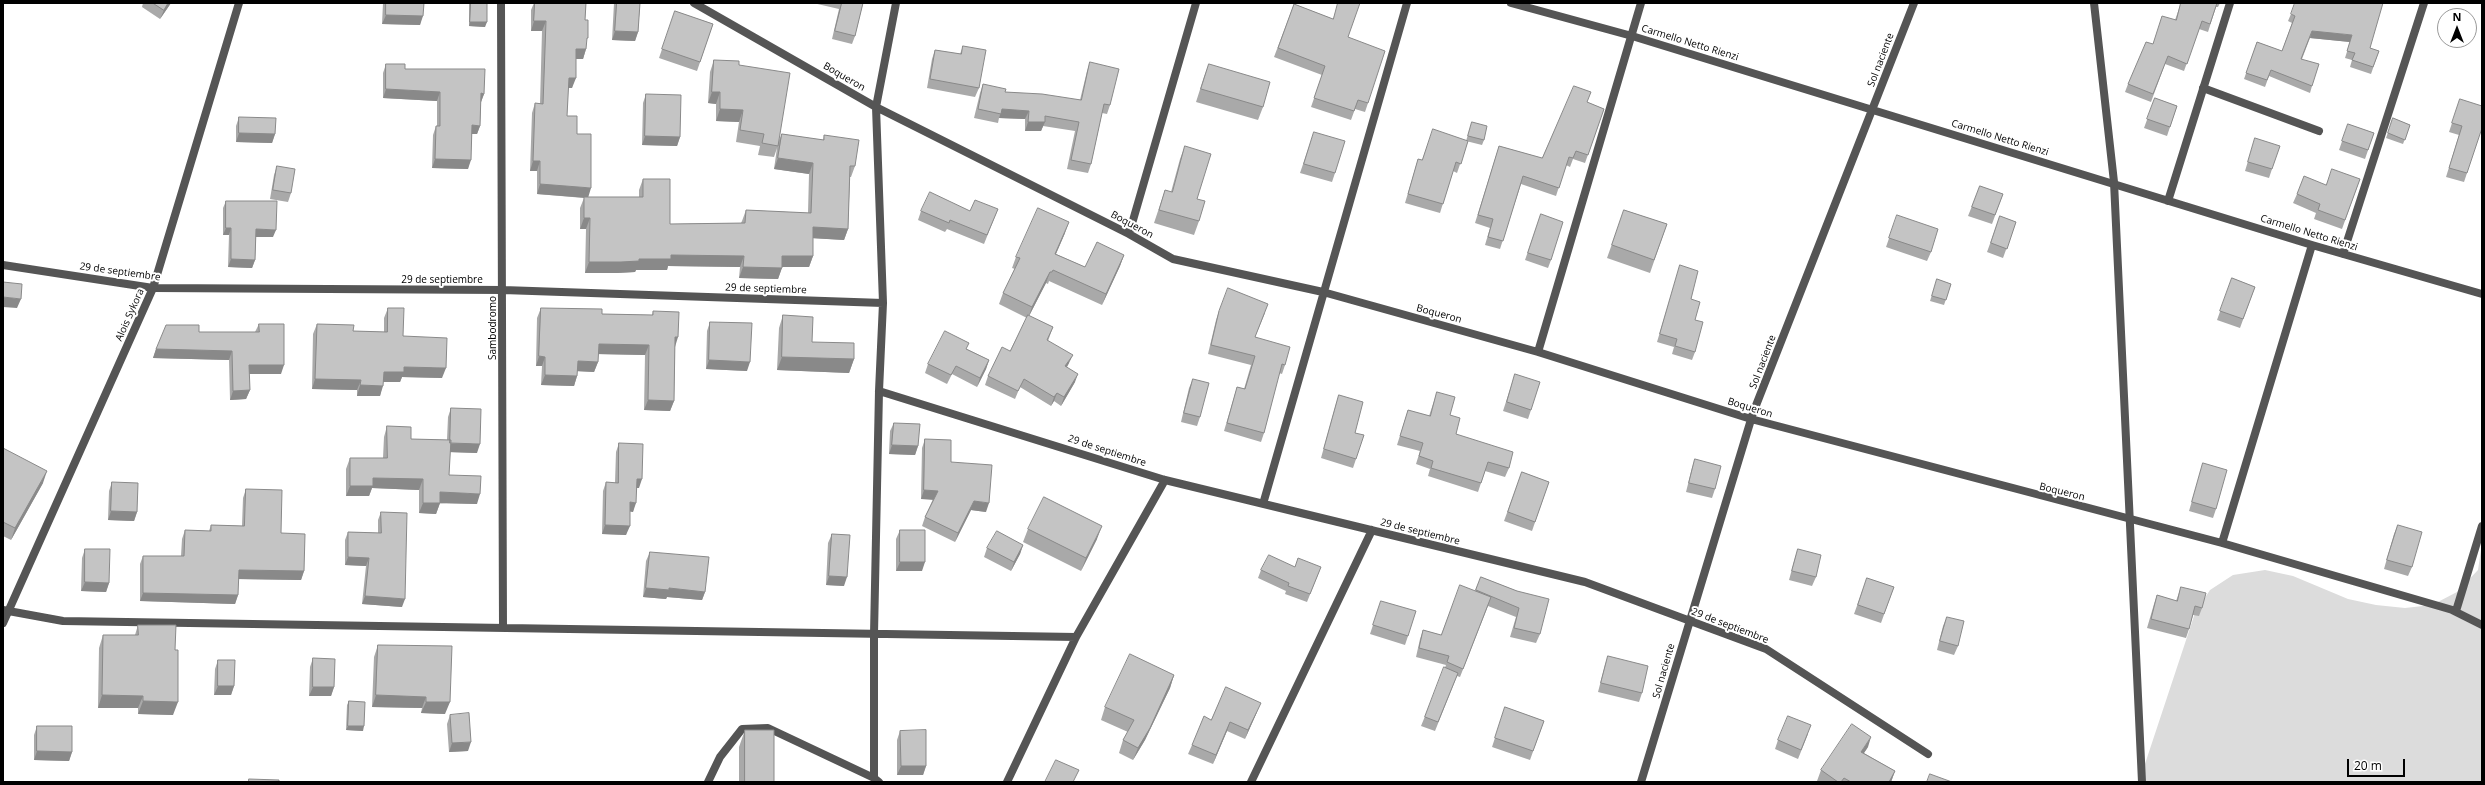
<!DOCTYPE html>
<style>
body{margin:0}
#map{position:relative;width:2485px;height:785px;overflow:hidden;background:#fff;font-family:"Open Sans",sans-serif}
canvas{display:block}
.frame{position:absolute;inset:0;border:4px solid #000;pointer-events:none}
.north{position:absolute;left:2437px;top:8px;width:40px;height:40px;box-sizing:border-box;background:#fff;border:1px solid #999;border-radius:50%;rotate:0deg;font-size:11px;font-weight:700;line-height:16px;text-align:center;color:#000}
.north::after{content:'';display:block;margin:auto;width:14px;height:18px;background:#000;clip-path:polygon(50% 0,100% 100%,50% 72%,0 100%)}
.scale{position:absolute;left:2347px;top:759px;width:58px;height:18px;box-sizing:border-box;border:2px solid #000;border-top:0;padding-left:5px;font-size:12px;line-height:14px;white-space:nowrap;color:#000;-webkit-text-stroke:3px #fff;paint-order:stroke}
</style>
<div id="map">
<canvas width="2485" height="785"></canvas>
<div class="frame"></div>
<div class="north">N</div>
<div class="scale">20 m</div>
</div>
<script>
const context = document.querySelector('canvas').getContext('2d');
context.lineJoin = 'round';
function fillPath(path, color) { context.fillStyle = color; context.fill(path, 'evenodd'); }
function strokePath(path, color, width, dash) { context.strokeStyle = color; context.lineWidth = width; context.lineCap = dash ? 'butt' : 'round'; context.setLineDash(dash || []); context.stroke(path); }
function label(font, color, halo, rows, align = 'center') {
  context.font = font + ' "Open Sans",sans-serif'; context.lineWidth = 4; context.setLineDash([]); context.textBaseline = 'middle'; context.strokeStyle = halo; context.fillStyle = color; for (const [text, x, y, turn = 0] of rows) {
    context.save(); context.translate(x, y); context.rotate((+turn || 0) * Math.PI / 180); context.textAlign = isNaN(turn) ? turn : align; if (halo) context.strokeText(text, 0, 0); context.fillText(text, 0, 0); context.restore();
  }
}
fillPath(new Path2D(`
 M2482,543V782H2139L2195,613L2210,590L2233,575L2265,570L2293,576L2348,599L2376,605L2405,608L2432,605L2457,592L2478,570Z`), '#dcdcdc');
strokePath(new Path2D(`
 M2094,3L2114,182L2142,782
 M2203,88L2319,131
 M708,782L720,757L742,729L768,728L874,778`), '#555', 8);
strokePath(new Path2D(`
 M501,3L503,628
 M694,3L876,107L1129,234L1173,259L1323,292L1538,352L1751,419L2222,543L2456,611L2482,526
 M1511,3L1632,36L2312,245L2482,294
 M2168,201L2230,3
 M1129,234L1196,3
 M2343,254L2424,3
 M3,265L153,288L503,290L883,303
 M1538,352L1641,3
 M879,391L1165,480L1585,582L1766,649L1928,754
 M1263,504L1407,3
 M2222,543L2312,245
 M3,610L63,621L1076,637
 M2452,610L2482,625
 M879,782L874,778V634L879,391L883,303L876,107L896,3
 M1007,782L1076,637L1165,480
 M1251,782L1372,530
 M1641,782L1753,413L1914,3`), '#555', 8);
strokePath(new Path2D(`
 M3,623L153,288L239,3`), '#555', 8);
fillPath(new Path2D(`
 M143,3H171L160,19L142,7Z
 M383,3H424L420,25L382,24Z
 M469,3H487L485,27L469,26Z
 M534,3H586L585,20L586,49L583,59H576L572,88H568L567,116L577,134L588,197H639V190L643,179L670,224L741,223L742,221L746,210L808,213L809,174L774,169L777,148L774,157L758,155L760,146L736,142L739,122L716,121V104L708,103L710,72L714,60L739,65L778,142L782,134L823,140L824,135L855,166L851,177H850L848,229L844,240L813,238V256L809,267H782L778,279L739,278L740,267L668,266L667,270H636L635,272L617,273H585L586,229H580V208L584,198L537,194V171H530L532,113L535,103L540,104L542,31H531V10Z
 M614,3H640L638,32L635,41L612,40Z
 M813,3H863L855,36L852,44L832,39L839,9Z
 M2181,3H2220L2218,7H2216L2208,32L2199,29L2184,71L2165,64L2151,102L2125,92L2128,84L2153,44L2175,20Z
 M1294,4L1333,19L1348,37L1368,103L1365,112L1355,109L1351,120L1311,107L1322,75L1274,57Z
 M675,11L713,24L697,71L659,58Z
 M2291,14L2370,48L2379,51L2371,74L2350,67L2352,60L2345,58L2350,42L2310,38L2302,59L2312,86L2310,93L2269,76L2265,87L2244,79L2257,42L2282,51L2292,23L2288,21Z
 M963,46L979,88L975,97L927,88L932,59L935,50L960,54Z
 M1090,62L1110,105L1107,114L1102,113L1091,164L1088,173L1067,169L1075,131L1043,126L1041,131H1025V119L999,118L998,123L974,118L980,93L983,84L1005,92L1080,100L1087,71Z
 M386,64L405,69L484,94L481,102L480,126L477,134H472L468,169L432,168L433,135L436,126H437V101L383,98V73Z
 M1209,64L1263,107L1258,120L1196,102L1204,77Z
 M646,94L680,137L677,146L642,145L643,103Z
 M2155,98L2177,106L2167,136L2144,128Z
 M2460,99L2467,173L2464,182L2446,177L2459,135L2449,132Z
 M1587,102L1604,109L1585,163L1573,159L1570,167L1566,165L1556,196L1521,184L1500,249L1485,245L1490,228L1475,223L1499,146L1542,158Z
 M239,117L275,134L272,143L236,142V126Z
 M2393,118L2410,125L2403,144L2386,138Z
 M1472,122L1484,140L1482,145L1466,141Z
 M2348,124L2374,133L2365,159L2339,150Z
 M1314,132L1335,173L1332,182L1300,173Z
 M2255,138L2272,169L2269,178L2245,171Z
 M1468,141L1457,173L1453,171L1440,213L1405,203L1418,159L1422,160Z
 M1185,146L1199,221L1194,235L1154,223L1165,190L1171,192L1180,159Z
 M277,166L291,193L288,202L270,199L274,175Z
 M2360,179L2342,229L2314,219L2316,213L2293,203L2297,194L2326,185Z
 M1980,186L2003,194L1992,224L1968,216Z
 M226,201L273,237H256L255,260L252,268L228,267L229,235H223V208Z
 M998,209L984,244L947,229L945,232L918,220L921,211H970Z
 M1624,210L1667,224L1650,273L1607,258Z
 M1541,214L1551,260L1548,268L1525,260Z
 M2000,216L2016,222L2003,258L1987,252Z
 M1894,224L1931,252L1927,261L1886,247Z
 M1065,233L1056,254L1085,267L1124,255L1120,266L1102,305L1049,281L1048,284L1046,283L1029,316L1053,327L1048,341L1069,363L1067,367L1075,382L1061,406L1054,401L1051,406L1020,387L1015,399L985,385L988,376L1010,351L1027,318L999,304L1003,293L1015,269L1012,268L1016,257Z
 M1680,265L1691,299L1695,352L1692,360L1672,354L1674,347L1657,342Z
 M2232,278L2255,287L2240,328L2217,320Z
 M1937,279L1951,284L1944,305L1930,301Z
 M388,308L403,336L442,378L402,377L400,382H383L380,396H357V390L312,389L313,334L317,324L353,331L384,332V318Z
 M541,308L602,314L652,315L653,311L675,346L674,401L670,411L644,410L645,355L598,354V362L594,372L577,371V376L574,386L541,385L542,366H536L537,318Z
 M1219,311L1265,313L1255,337L1285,365L1282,374L1279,373L1264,433L1261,442L1224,431L1237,387L1244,389L1251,365L1208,354L1216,320Z
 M783,315L812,342L854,359L849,373L777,370L779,328Z
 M710,322L747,371L706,369L707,331Z
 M259,324L281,374H249L250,390L246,399L230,400L229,360L153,358L156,349L199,332H255Z
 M967,349L989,360L986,369L977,387L952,374L947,384L925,373L928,364Z
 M1515,374L1531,410L1528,419L1503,411Z
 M1193,379L1200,417L1197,426L1181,422L1189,388Z
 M1437,392L1450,415L1456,434L1509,468L1505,477L1485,471L1478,492L1428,476L1430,469L1416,464L1420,451L1397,445L1408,410L1429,416Z
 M1339,395L1355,433L1356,459L1353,468L1321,458L1336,404Z
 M451,408L477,453L450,452L449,475L477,504L440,503L436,514L419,513V490L372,488L369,496H346V469L350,458H383L384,437L387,426L411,439L447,440L448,417Z
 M894,423L918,446L915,455L889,454L890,431Z
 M925,439L951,462L986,512L971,510L955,542L922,526L925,517L933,499H921L922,448Z
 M619,443L639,488H637L633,512L630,511L626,535L602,534L603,491L606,482L615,483L616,452Z
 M3,448L43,483L11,540L3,536Z
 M1695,459L1715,489L1712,498L1686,492L1692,468Z
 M2203,463L2216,509L2213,518L2189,511Z
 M1522,472L1549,482L1532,531L1504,521Z
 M112,482L137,512L134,521L108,520L109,491Z
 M246,489L281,533L304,571L301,580L238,579V595L235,604L140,601V564L143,556H181L182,539L185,530L209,531L211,525L242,526L243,498Z
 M381,512L402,607L362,604L366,566L345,565V540L348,532L378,533V520Z
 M2398,525L2412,567L2408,576L2384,569L2394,534Z
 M1028,529L1097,539L1081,571L1023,542Z
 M900,530L922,571H896V539Z
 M832,534L844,586L826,585L828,543Z
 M1023,545L1020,554L1011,571L984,557L987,548Z
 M85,549L109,583L106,592L81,591L82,558Z
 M1798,549L1816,577L1812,586L1789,580L1795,558Z
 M650,552L705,592L702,600L667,597L666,599L643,597L646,561Z
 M1295,567H1321L1307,602L1285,594L1286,591L1258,578L1261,570Z
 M1481,577L1517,591L1540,634L1536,643L1510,637L1516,617L1488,606L1460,677L1457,676L1435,731L1421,726L1446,665L1416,657L1420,639L1423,630L1441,635L1475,591Z
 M1867,578L1894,587L1881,623L1854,614Z
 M2181,587L2202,608L2199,616L2193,615L2189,629L2186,638L2147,628L2154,604L2157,595L2176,601Z
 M1381,601L1408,636L1405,645L1370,634Z
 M1947,617L1958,646L1954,655L1937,650L1943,626Z
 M138,625L175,650L173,715L138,714V708H98L99,648L103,635H135Z
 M378,645L445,714L421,713L422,708L372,707L374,657Z
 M1608,656L1642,693L1639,702L1598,692L1605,665Z
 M313,658L334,687L331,696H309L310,667Z
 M218,660L234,686L231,695H214L215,669Z
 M1174,675L1170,688L1145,740L1133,760L1119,753L1123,740L1128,732L1101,720L1105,707Z
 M349,701L363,731L346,730L347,705Z
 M1505,707L1544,721L1530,760L1492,747Z
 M1257,712L1245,739L1227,731L1213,764L1188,754L1192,745L1211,720Z
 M450,715L468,751L449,752L447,724Z
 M37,726L72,752L69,761L34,760V735Z
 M745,730L774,782H739V747Z
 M900,731L926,766L923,775H897V740Z
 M1808,734L1798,759L1775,749L1778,740Z
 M1868,747L1864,753L1895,771L1891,782H1818L1817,781L1821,770Z`), '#a9a9a9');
fillPath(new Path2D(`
 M168,3H171L160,19L164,10Z
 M386,15L423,16L420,25L382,24Z
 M534,21H546L542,31H531Z
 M470,22H487L485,27L469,26Z
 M615,31L638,32L635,41L612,40Z
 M2312,31L2352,35L2350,42L2310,38Z
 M576,49H586L583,59H573Z
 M569,78H576L572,88H565Z
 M386,89L440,92L437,101L383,98Z
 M712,92H720L716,104L708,103Z
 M481,93L484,94L481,102Z
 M720,109L743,110L739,122L716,121Z
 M1002,109L1029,111L1025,119L999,118Z
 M1028,122H1045L1041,131H1025Z
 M472,125L480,126L477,134H469Z
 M239,133L275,134L272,143L236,142Z
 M645,136L680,137L677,146L642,145Z
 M778,158L813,163L809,174L774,169Z
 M435,159L471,160L468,169L432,168Z
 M533,161H540L537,171H530Z
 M540,184L591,188L588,198L537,194Z
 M584,218H590L586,229H580Z
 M1069,222L1065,233L1051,265L1055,254Z
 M813,227L848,229L844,240L809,238Z
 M226,228H231L229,235H223Z
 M256,229L276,230L273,237H253Z
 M671,255L744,256L740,267L668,266L667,270H636L635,272L617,273H585L589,262L639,259Z
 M1124,255L1120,266L1102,305L1106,294Z
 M782,256H813L809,267H778Z
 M231,259L255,260L252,268L228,267Z
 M743,267L782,268L778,279L739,278Z
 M1050,272L1046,283L1028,318L1032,307Z
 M3,297L21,299L17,308L3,307Z
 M675,337H678L675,347Z
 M599,344L649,345L645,355L595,354Z
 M156,349L232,351L229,360L153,358Z
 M1073,355L1069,363L1062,375L1065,366Z
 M539,356L545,357L542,366H536Z
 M782,357L854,359L849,373L777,370Z
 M709,360L750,362L747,371L706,369Z
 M989,360L986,369L977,387L980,378Z
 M578,361L598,362L594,372L574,371Z
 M249,365H284L281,374H246Z
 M404,367L446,368L442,378L402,377L400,382H380L384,372Z
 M1078,374L1075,382L1061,406L1064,397Z
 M545,375L577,376L574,386L541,385Z
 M315,379L361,380L357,390L312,389Z
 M360,385L383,386L380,396H357Z
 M250,390L246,399L230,400L233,391Z
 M1057,393L1054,401L1051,406L1054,397Z
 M648,400L674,401L670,411L644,410Z
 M450,443L480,444L477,453L447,452Z
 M892,445L918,446L915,455L889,454Z
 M47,471L43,483L11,540L15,528Z
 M373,478L423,479L419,490L372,488L369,496H346L350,486Z
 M637,479H642L639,488H634Z
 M924,490L938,491L934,500L921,499Z
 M440,492L480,494L477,504L436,503Z
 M974,501L989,503L986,512L971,510L955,542L958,533Z
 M630,502L636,503L633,512L627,511Z
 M423,503H440L436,514L419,513Z
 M111,511L137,512L134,521L108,520Z
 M605,525L630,526L626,535L602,534Z
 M1102,526L1097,539L1081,571L1086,558Z
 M1023,545L1020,554L1011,571L1014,562Z
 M348,557L369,558L366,566L345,565Z
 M900,562H925L922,571H896Z
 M239,570L304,571L301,580L236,579Z
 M829,576L847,577L844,586L826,585Z
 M85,582L109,583L106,592L81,591Z
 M646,588H669L705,592L702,600L667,597L666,599L643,597Z
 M143,593L238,595L235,604L140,601Z
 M365,596L405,599L402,607L362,604Z
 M1174,675L1170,688L1145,740L1133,760L1138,748Z
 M218,686H234L231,695H214Z
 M313,687H334L331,696H309Z
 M102,695L143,696L138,708H98Z
 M376,695L426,697L422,708L372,707Z
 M143,701L178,702L173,715L138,714Z
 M426,702H450L445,714L421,713Z
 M1261,703L1245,739L1248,730Z
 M1230,722L1227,731L1213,764L1216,755Z
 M348,726H364L363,731L346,730Z
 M1871,737L1868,747L1857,763L1861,752Z
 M471,742L468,751L449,752L452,743Z
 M37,751L72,752L69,761L34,760Z
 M901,766H926L923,775H897Z
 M1895,771L1891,782H1889Z`), '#898989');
const building = new Path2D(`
 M153,3H168L164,10Z
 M386,3H424L423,16L386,15Z
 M471,3H487V22H470Z
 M535,3H586L585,20H588V38H587L586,49H576V78H569L567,116H577V134H591V188L540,184V161H533L535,103L543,104L546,21H534Z
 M617,3H640L638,32L615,31Z
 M842,3H863L855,36L835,31Z
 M1338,3H1360L1348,37L1385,51L1368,103L1358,100L1354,111L1314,98L1325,66L1278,48L1294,4L1333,19Z
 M2181,3H2217L2210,24L2202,21L2187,64L2168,56L2153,94L2128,84L2146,42L2153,44L2162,16L2176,20Z
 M2295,3H2383L2370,48L2379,51L2373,67L2352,60L2355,53L2347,51L2352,35L2312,31L2301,59L2319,64L2312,86L2271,70L2267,80L2246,73L2257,42L2282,51L2295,16L2291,14Z
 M675,11L713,24L700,62L662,49Z
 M963,46L986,50L979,88L930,79L935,50L961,54Z
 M714,60L739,61V65L790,73L778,146L762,143L764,134L740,130L743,110L720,109V92H712Z
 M1090,62L1119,69L1110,105L1104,104L1091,164L1071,160L1079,122L1045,116V122H1028L1029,111L1002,109L1001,114L978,109L983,84L1006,89L1005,92L1042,94L1081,100Z
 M386,64H405V69H485L484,94L481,93L480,126L472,125L471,160L435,159L436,126H440V92L386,89Z
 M1209,64L1270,82L1263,107L1201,89Z
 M1574,86L1591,92L1587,102L1604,109L1588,155L1576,151L1573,158L1569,157L1559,188L1523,176L1503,241L1488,237L1493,219L1478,215L1499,146L1542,158Z
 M646,94L681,95L680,137L645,136Z
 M2155,98L2177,106L2170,127L2147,119Z
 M2460,99L2482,106V128L2467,173L2449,168L2462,126L2452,123Z
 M239,117L276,118L275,134L239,133Z
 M2393,118L2410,125L2405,140L2388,133Z
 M1472,122L1487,126L1484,140L1468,136Z
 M2348,124L2374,133L2368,150L2342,141Z
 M1433,129L1468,141L1461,164L1456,162L1443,204L1408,194L1418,159L1422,160Z
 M1314,132L1345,141L1335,173L1304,164Z
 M782,134L824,140V135L859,140L855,166H850L848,229L813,227V256H782V268L743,267L744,256L671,255V259H639V261L621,262H589L590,218H584V197H643V179H670V224L745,223L746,210L811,213L813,163L778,158Z
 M2255,138L2280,146L2272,169L2248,162Z
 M1185,146L1211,154L1197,199L1205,201L1199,221L1159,210L1165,190L1172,192Z
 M277,166L295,169L291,193L273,190Z
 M2332,169L2360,179L2345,220L2318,210L2320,204L2297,194L2304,176L2326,185Z
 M1980,186L2003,194L1995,215L1972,207Z
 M930,192L970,211L975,200L998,209L987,235L950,220L949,223L921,211Z
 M226,201H277L276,230L256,229L255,260L231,259V228H226Z
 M1038,208L1069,222L1055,254L1085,267L1097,242L1124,255L1106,294L1053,270L1052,272H1050L1032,307L1003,293L1020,258L1016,257Z
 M1624,210L1667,224L1654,260L1612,245Z
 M1541,214L1563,222L1551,260L1528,253Z
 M1897,215L1938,229L1931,252L1889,238Z
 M2000,216L2016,222L2007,249L1991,243Z
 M1680,265L1698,271L1691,299L1700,302L1695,320L1703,322L1695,352L1675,346L1677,339L1660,334Z
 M2232,278L2255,287L2243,319L2220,311Z
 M1937,279L1951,284L1946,300L1932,296Z
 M3,282L22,284L21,299L3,297Z
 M1228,288L1268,304L1255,337L1290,347L1285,365L1282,364L1264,433L1227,423L1237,387L1245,389L1255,356L1211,345L1219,311Z
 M388,308H404L403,336L447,338L446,368L404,367V372H384L383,386L360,385L361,380L315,379L317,324L354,325L353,331L387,332Z
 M541,308L602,309V314L653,315V311L679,312L678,337H675L674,401L648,400L649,345L599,344L598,362L578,361L577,376L545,375V357L539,356Z
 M783,315L813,317L812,342L854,343V359L782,357Z
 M1028,315L1053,327L1047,340L1073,355L1065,366L1078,374L1064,397L1057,393L1054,397L1024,379L1018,391L988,376L1002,347L1010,351Z
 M710,322L752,323L750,362L709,360Z
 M259,324H284V365H249L250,390L233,391L232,351L156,349L166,325H199V332H259Z
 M945,331L969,343L966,349L989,360L980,378L956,366L951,375L928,364Z
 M1515,374L1540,382L1531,410L1507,402Z
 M1193,379L1209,383L1200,417L1184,413Z
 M1437,392L1455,397L1450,415L1460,418L1456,434L1513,452L1509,468L1488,462L1481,483L1431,468L1433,461L1419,456L1423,443L1400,436L1408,410L1430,416Z
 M1339,395L1363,402L1355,433L1364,435L1356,459L1324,449Z
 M451,408L481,409L480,444L450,443Z
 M894,423L920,424L918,446L892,445Z
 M387,426L411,427V439L451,440L449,475L481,476L480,494L440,492V503H423V479L373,478V486H350V458H387Z
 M925,439L951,440V462L992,465L989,503L974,501L958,533L925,517L938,491L924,490Z
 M619,443L643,444L642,479H637L636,503L630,502V526L605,525L606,482L618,483Z
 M3,448L47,471L15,528L3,522Z
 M1695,459L1721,466L1715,489L1689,483Z
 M2203,463L2227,470L2216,509L2192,502Z
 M1522,472L1549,482L1535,522L1508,512Z
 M112,482L138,483L137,512L111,511Z
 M246,489L282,490L281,533L305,534L304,571L239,570L238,595L143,593V556H184L185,530L211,531V525L244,526Z
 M1044,497L1102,526L1086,558L1028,529Z
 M381,512L407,513L405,599L365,596L369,558L348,557V532L381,533Z
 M2398,525L2422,532L2412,567L2387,560Z
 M900,530H925V562H900Z
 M997,531L1023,545L1014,562L987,548Z
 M832,534L850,535L847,577L829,576Z
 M85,549H110L109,583L85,582Z
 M1798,549L1821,555L1816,577L1792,571Z
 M650,552L709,557L705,592L669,588V590L646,588Z
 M1269,555L1295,567L1298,558L1321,567L1310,594L1288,586L1289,583L1261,570Z
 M1481,577L1517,591L1549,599L1540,634L1514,628L1519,608L1476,590Z
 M1867,578L1894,587L1884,614L1858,605Z
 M1460,585L1491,597L1463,669L1447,662L1449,656L1419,648L1423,630L1441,635Z
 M2181,587L2206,593L2202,608L2195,606L2189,629L2151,619L2157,595L2177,601Z
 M1381,601L1416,611L1408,636L1373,625Z
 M1947,617L1964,621L1958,646L1940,641Z
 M138,625H176L175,650H178V702L143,701V696L102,695L103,635H138Z
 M378,645L452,646L450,702H426V697L376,695Z
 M1130,654L1174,675L1150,728L1138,748L1123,740L1134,720L1105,707Z
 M1608,656L1648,666L1642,693L1601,683Z
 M313,658L335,659L334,687H313Z
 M218,660H235L234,686H218Z
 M1444,667L1458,673L1438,722L1425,717Z
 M1226,687L1261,703L1248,730L1230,722L1216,755L1192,745L1204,716L1211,720Z
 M349,701L365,702L364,726H348Z
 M1505,707L1544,721L1533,751L1495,738Z
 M469,713L471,742L452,743L450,715Z
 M1788,716L1811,725L1801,750L1778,740Z
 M1852,724L1871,737L1861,752L1895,771L1889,782H1851L1844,778L1841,782H1838L1821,770Z
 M37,726H72V752L37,751Z
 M745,730H774V782H745Z
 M926,730V766H901L900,731Z
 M1056,760L1079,770L1073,782H1045Z
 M1930,774L1952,782H1927Z
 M249,779L279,780V782H249Z`);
fillPath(building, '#c4c4c4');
strokePath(building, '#898989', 1);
label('10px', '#000', '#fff', [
 ["Carmello Netto Rienzi",1690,43,17],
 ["Sol naciente",1881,60,-69],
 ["Boqueron",844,77,30],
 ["Carmello Netto Rienzi",2000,138,17],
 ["Boqueron",1132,225,28],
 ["Carmello Netto Rienzi",2309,233,17],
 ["29 de septiembre",120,272,8],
 ["29 de septiembre",442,280],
 ["29 de septiembre",766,289,2],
 ["Boqueron",1439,314,15],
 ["Alois Sykora",130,315,-66],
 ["Sambodromo",493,328,-90],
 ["Sol naciente",1763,362,-69],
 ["Boqueron",1750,408,17],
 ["29 de septiembre",1107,451,18],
 ["Boqueron",2062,492,14],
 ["29 de septiembre",1420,532,14],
 ["29 de septiembre",1730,626,21],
 ["Sol naciente",1664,671,-74]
]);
</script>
